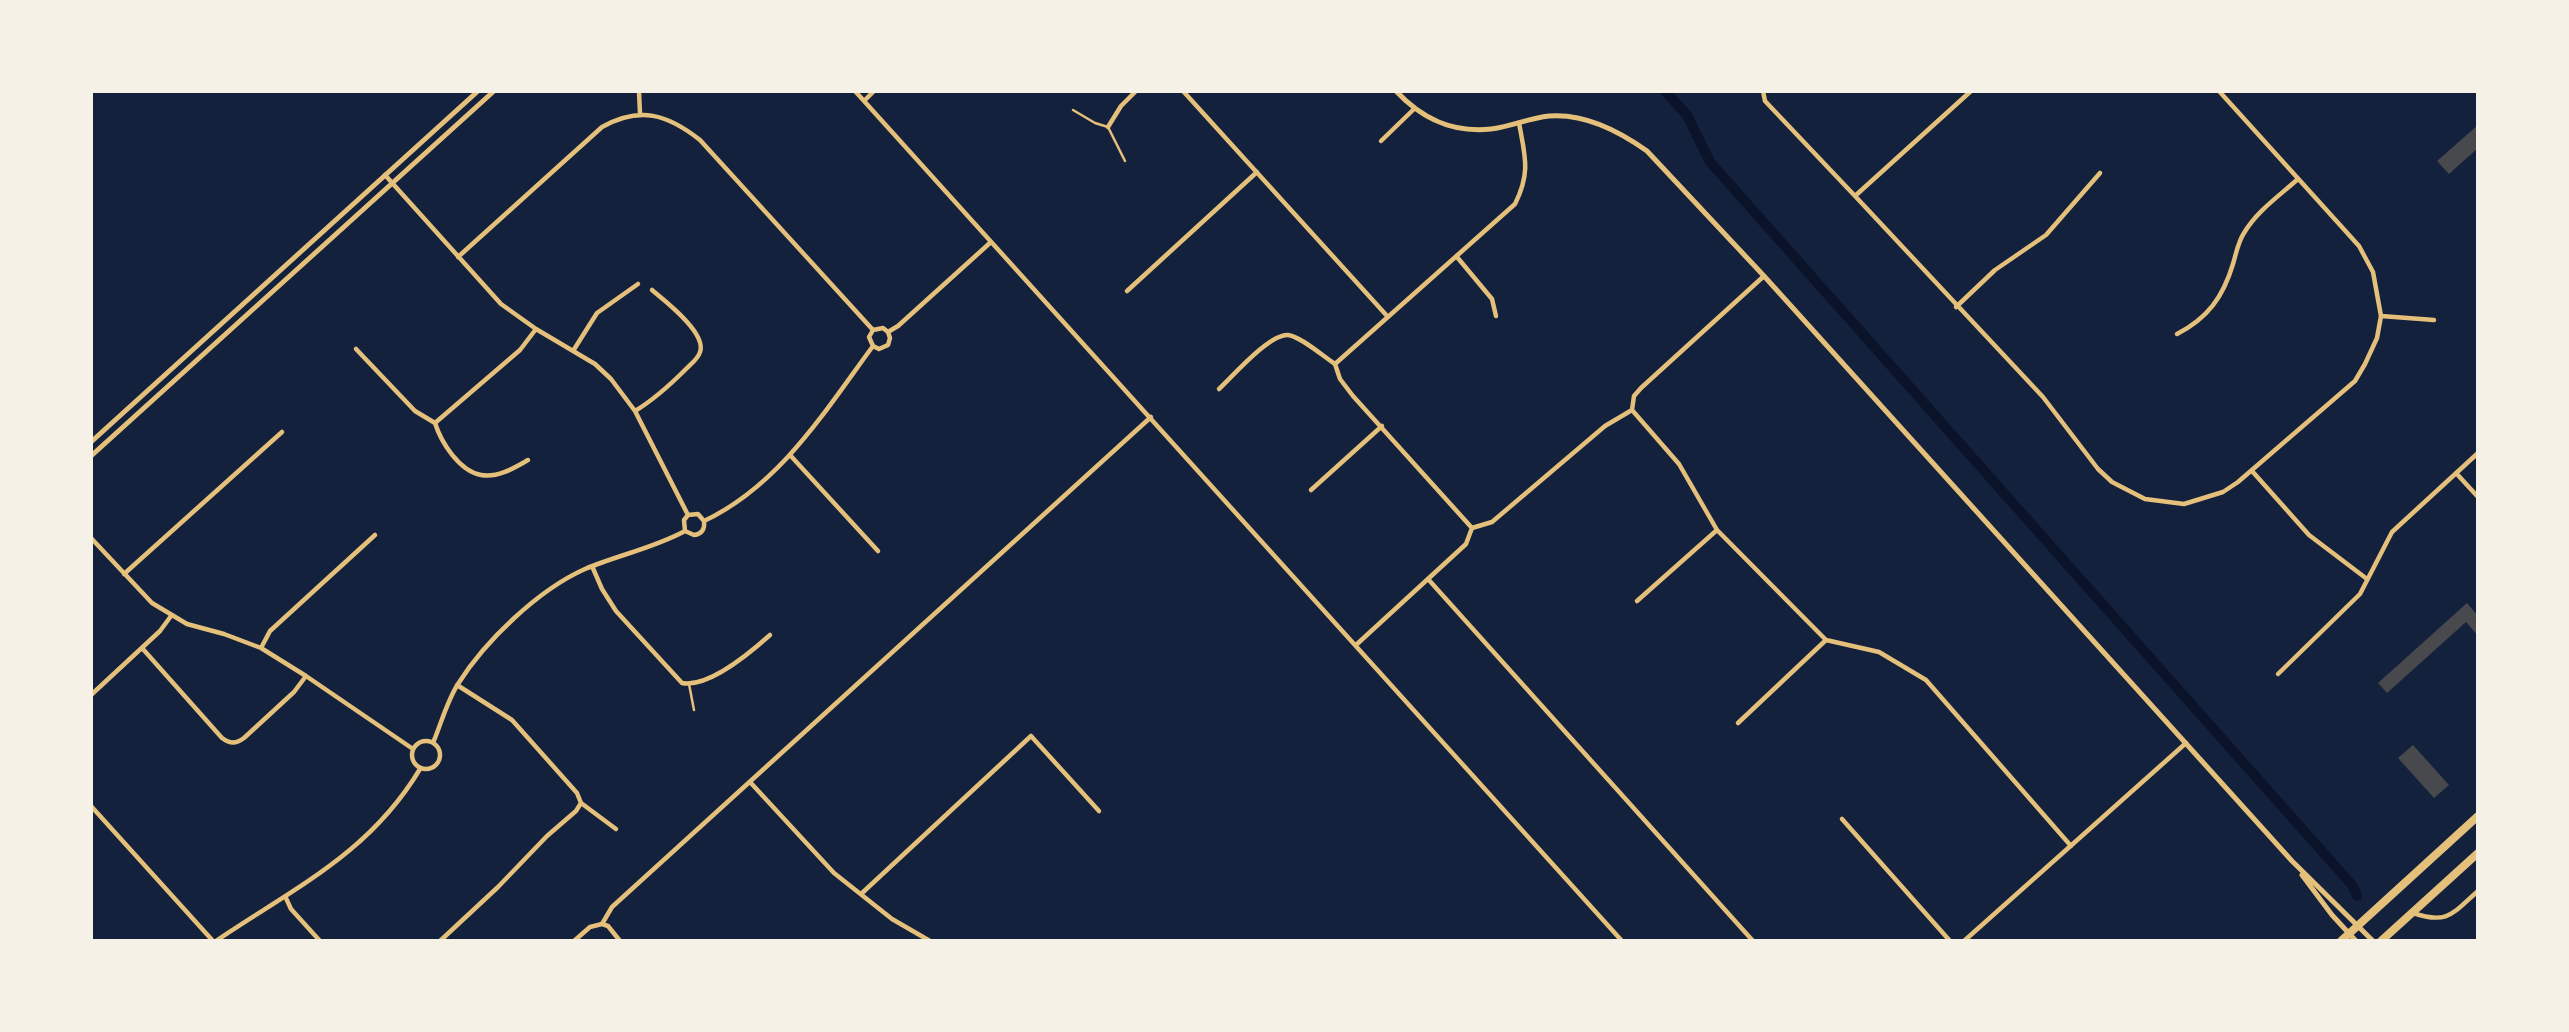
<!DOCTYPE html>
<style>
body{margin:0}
#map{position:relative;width:2569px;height:1032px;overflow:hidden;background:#14213d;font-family:"Libre Baskerville",serif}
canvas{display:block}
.frame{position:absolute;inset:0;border:93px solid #f6f1e7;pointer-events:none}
</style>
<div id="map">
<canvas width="2569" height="1032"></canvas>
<div class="frame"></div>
</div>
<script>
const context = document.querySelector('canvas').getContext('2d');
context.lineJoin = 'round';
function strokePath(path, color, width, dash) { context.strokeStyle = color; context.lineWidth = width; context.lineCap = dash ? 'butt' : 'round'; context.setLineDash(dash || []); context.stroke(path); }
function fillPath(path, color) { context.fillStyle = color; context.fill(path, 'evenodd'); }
strokePath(new Path2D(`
 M1665,91L1687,115L1710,162L2352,885L2357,896`), '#0b132b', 10);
fillPath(new Path2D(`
 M2478,125V148L2449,174L2437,161Z
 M2467,603L2478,616V636L2466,622L2387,693L2378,683Z
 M2413,745L2449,785L2434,798L2398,758Z`), '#48494c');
strokePath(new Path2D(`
 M1073,110L1095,123L1108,127L1125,161
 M689,684L694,710`), '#e5c07b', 2.5);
strokePath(new Path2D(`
 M639,91L640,114
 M855,91L1622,941
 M1183,91L1388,317
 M1763,91L1765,101L1855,196
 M1971,91L1855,196L2043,397L2098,469L2112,482L2145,499L2184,504L2223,492L2238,482L2355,381L2365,364L2377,338L2381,316L2373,272L2359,246L2219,91
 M864,101L874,91
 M1108,127L1121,106L1136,91
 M1381,141L1414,109
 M385,175L501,304L536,329L595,364L611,379L635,411L688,515
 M458,257L602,127C640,106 667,114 700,140L873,330
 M1457,257L1492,299L1496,316
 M1127,291L1257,172
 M1956,307L1995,270L2046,235L2100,173
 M2381,316L2434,320
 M873,330L869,337L873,346
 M873,330L883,328L888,332
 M888,332L898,326L991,242
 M2177,334C2208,318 2223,297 2233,264C2236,254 2238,242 2244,233C2257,211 2279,196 2298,179
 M873,346L879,349L888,345L890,338L888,332
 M356,349L415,411L435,423L520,350L536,329
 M573,351L597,313L638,284
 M1219,389C1233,376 1269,334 1288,335C1300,336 1324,357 1335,364
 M1632,410L1679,464L1717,530L1826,640L1879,652L1926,680L2071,846
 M635,411C655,399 670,385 686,369C691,364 698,359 700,352C707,333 665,301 652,290
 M435,423C441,442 459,471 481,475C498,478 514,468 528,460
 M790,455L878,551
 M2252,471L2309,535L2367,579
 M2456,473L2478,497
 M1311,490L1382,426
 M688,515L698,514L704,521
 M704,521C780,485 825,411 873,346
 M1472,528L1353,396L1340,379L1335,364L1515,204C1531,172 1525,156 1519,123
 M685,531L694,535C702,534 705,529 704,521
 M685,531L684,520L688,515
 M91,538L152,603L187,624L224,634L261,648L306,676L413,749
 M592,566L602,589L616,611L682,683C709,688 751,652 770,635
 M124,574L282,432
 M1428,579L1753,941
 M1637,601L1717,530
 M1356,645L1466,544L1472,528L1492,522L1605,426L1632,410L1634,396L1641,388L1764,276
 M142,648L222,738C230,744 236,744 244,738L294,692L306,676
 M261,648L270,631L375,535
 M2278,674L2360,594L2392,532L2478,453
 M91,695L160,631L171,616
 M1738,723L1826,640
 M412 755a14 14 0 1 1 28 0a14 14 0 1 1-28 0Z
 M433,743C441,724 447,701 458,684C485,641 538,590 585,569C618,555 654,548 685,531
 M750,782L834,873L892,919L930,941
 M581,803L616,829
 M91,806L213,941
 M1842,819L1950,941
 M861,894L1031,736L1099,811
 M285,896L291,909L320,941
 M2413,913C2448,925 2453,913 2478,891
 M602,924L608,926L620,941
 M216,941C294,888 369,854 420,769
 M440,941L498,887L547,836L576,811L581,803L577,793L512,720L457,685
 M574,941L590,927L602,924L612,907L1151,417
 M1964,941L2186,743`), '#e5c07b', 4.5);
strokePath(new Path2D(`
 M1396,91C1422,119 1452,133 1491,129C1510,127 1529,118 1549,116C1585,113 1619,131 1647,151L1764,276L2292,861L2373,941
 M91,442L478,91
 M91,456L494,91
 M2302,875L2332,915L2356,941`), '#e5c07b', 5);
strokePath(new Path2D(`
 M2341,941L2478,816
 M2381,941L2478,853`), '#e5c07b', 8);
</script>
